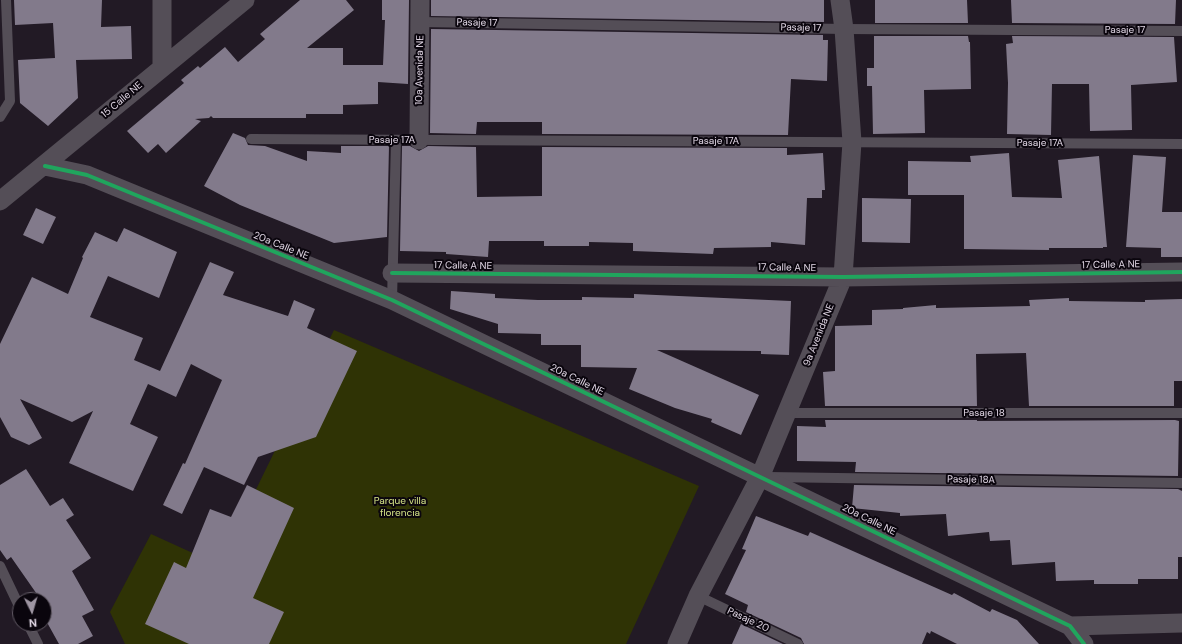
<!DOCTYPE html>
<style>
body{margin:0}
#map{position:relative;width:1182px;height:644px;overflow:hidden;background:#221a25;font-family:"DM Sans",sans-serif}
canvas{display:block}
.north{position:absolute;left:12px;top:592px;width:40px;height:40px;box-sizing:border-box;background:#0a050d;border:1px solid #605963;border-radius:50%;rotate:175deg;font-size:11px;font-weight:700;line-height:16px;text-align:center;color:#e1d7e5}
.north::after{content:'';display:block;margin:auto;width:14px;height:18px;background:#9e95a2;clip-path:polygon(50% 0,100% 100%,50% 72%,0 100%)}
</style>
<div id="map">
<canvas width="1182" height="644"></canvas>
<div class="north">N</div>
</div>
<script>
const context = document.querySelector('canvas').getContext('2d');
context.lineJoin = 'round';
function fillPath(path, color) { context.fillStyle = color; context.fill(path, 'evenodd'); }
function strokePath(path, color, width, dash) { context.strokeStyle = color; context.lineWidth = width; context.lineCap = dash ? 'butt' : 'round'; context.setLineDash(dash || []); context.stroke(path); }
function label(font, color, halo, rows, align = 'center') {
  context.font = font + ' "DM Sans",sans-serif'; context.lineWidth = 4; context.setLineDash([]); context.textBaseline = 'middle'; context.strokeStyle = halo; context.fillStyle = color; for (const [text, x, y, turn = 0] of rows) {
    context.save(); context.translate(x, y); context.rotate((+turn || 0) * Math.PI / 180); context.textAlign = isNaN(turn) ? turn : align; if (halo) context.strokeText(text, 0, 0); context.fillText(text, 0, 0); context.restore();
  }
}
fillPath(new Path2D(`
 M334,330L699,486L626,644H125L110,612L151,534L219,565Z`), '#2f3305');
fillPath(new Path2D(`
 M14,0H102L101,27L131,26L132,59L76,60L78,98L48,126L20,103L18,60L55,58L53,23L15,25Z
 M300,0H346L354,10L307,48H343V65H383L385,20H382V0H409L408,84L378,82V104L343,105V114H306V118H213L211,116L209,118L195,119L201,121L166,153L158,144L148,153L127,131L184,83L181,80L198,66L200,68L225,47L238,62L265,39L260,34Z
 M431,0H824V22L431,16Z
 M875,0H967L968,23H875Z
 M1011,0H1176L1175,24L1012,23Z
 M431,29L823,35V40H828L827,81L791,79L788,135L542,134V122H477L476,134L430,133Z
 M874,36H968L969,42H970L971,89L924,90L925,133L873,134L872,86H867V68H874Z
 M1012,36L1174,37L1177,82L1131,85L1132,130L1090,131L1089,84H1052L1051,135L1007,134L1008,83L1006,44L1013,43Z
 M233,133L245,138L248,145L265,146L307,161V151L341,153V146H389L387,237L334,243L240,205L204,186Z
 M402,146H410L419,151L428,146L476,147L477,197L542,196V147L787,148V155L823,153L825,190H822V198H807L805,245L771,242V247L714,248L713,254L633,251V243L589,242V246H544V241H489L488,257L446,254V252L400,251Z
 M1009,153L1012,197L1062,198L1058,160L1099,156L1107,247H1103V248H1049V250L964,249V195H908V161L971,162L970,156Z
 M1133,155L1166,157L1162,212H1182V257H1161V248L1126,247Z
 M862,198L911,199L910,243L862,242Z
 M36,208L56,217L43,244L23,235Z
 M124,228L177,252L159,298L108,276L90,317L143,338L134,360L160,371L210,262L234,272L223,295L288,316L294,300L315,309L307,328L357,351L316,437L258,457L244,485L204,467L182,514L163,505L183,463L185,464L222,380L191,364L176,397L148,384L130,424L158,437L133,491L69,463L93,411L72,422L20,399L42,438L29,445L11,437L0,417V344L32,277L68,294L83,258L82,257L95,232L117,242Z
 M451,291L495,294V298L538,300H582V297L634,298V294L791,301L789,355L761,354V351L657,350L759,395L741,435L711,422L712,419L675,408L629,389L637,368L581,367V345H541V334L498,333V324L450,309Z
 M1069,298V301L1145,302V300L1182,299V381H1174V406H1029L1026,353L976,354L977,406H825L823,372L835,371V326L872,325V310L903,309V308L936,305V308L1030,306L1029,300Z
 M825,420H977V421L1175,420L1179,421L1178,476L855,472L856,462L797,461V426L826,427Z
 M26,469L50,506L63,498L74,515L66,520L91,558L72,571L94,610L82,616L93,636L78,644H59L44,617V600H41L11,557L7,560L0,550V485Z
 M247,485L294,508L253,598L284,612L269,644H189L145,624L174,562L186,568L210,509L231,517Z
 M854,485L1178,489L1182,491V557H1178V579H1138V584H1094V580L1056,581L1055,562L1012,565L1010,540L990,541L989,532L948,536L946,514L900,516V513L852,508Z
 M756,516L808,536L810,532L952,595L954,593L990,612L992,609L1017,620L1039,644H957L931,631L930,634L927,632L922,644H804L801,638L746,612L748,605L725,594L746,550L742,549Z
 M741,624L783,644H732Z`), '#827a8b');
strokePath(new Path2D(`
 M420,22L844,29L1182,31
 M0,117L10,101L6,0
 M251,139L1182,144
 M392,300L396,140
 M787,413H1182
 M768,477L1182,483
 M0,566L20,608
 M698,596L798,644
 M28,624L38,644`), '#544e57', 10);
strokePath(new Path2D(`
 M162,0V67
 M419,140L420,0
 M45,166L87,175L392,300L1070,626L1084,644
 M0,201L245,0
 M392,273L843,277L1182,272
 M1070,626L1182,623
 M677,644L698,596L760,477L843,277L852,142L844,29L840,0`), '#544e57', 19);
strokePath(new Path2D(`
 M45,166L87,175L392,300L1070,626L1084,644
 M392,273L843,277L1182,272`), '#20a55d', 4);
label('10px', '#e1d7e5', '#0a050d', [
 ["Pasaje 17",477,23,1],
 ["Pasaje 17",801,28,1],
 ["Pasaje 17",1125,30],
 ["10a Avenida NE",420,70,-89],
 ["15 Calle NE",122,100,-40],
 ["Pasaje 17A",392,140],
 ["Pasaje 17A",716,141],
 ["Pasaje 17A",1040,143],
 ["20a Calle NE",281,246,22],
 ["17 Calle A NE",1111,265,-1],
 ["17 Calle A NE",463,266,1],
 ["17 Calle A NE",787,268,1],
 ["9a Avenida NE",819,335,-68],
 ["20a Calle NE",577,380,26],
 ["Pasaje 18",984,413],
 ["Pasaje 18A",971,480,1],
 ["20a Calle NE",869,520,26],
 ["Pasaje 20",748,620,25]
]);
label('10px', '#d6e588', '#0a050d', [
 ["Parque villa",400,501],
 ["florencia",400,513]
]);
</script>
